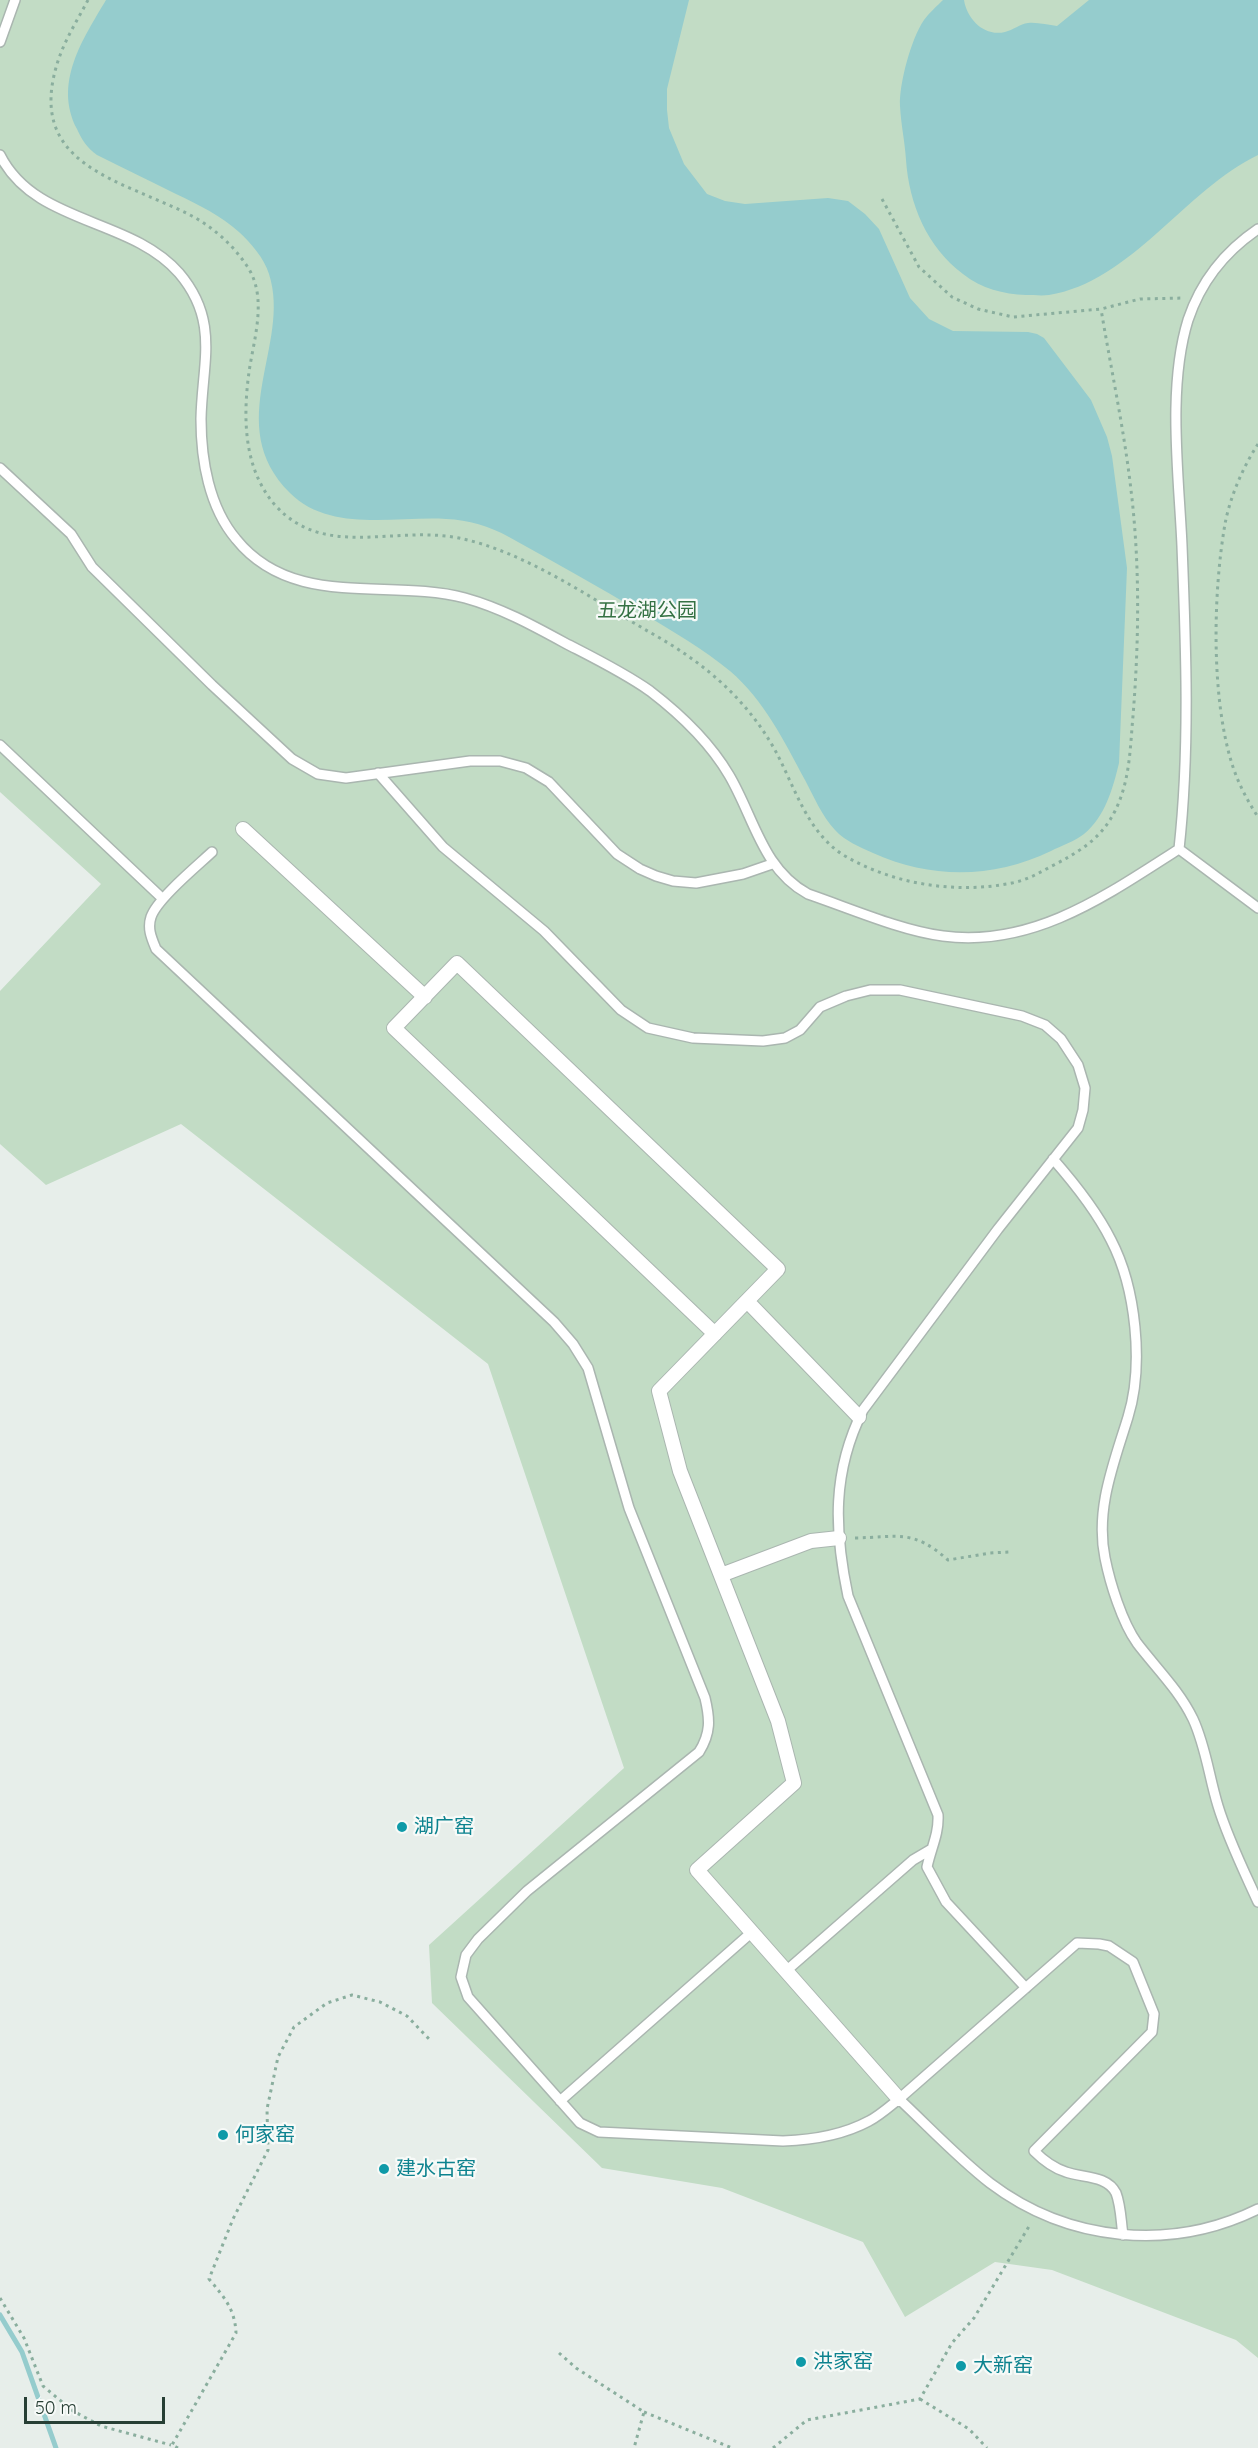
<!DOCTYPE html>
<meta charset="utf-8">
<style>
body{margin:0}
#map{position:relative;width:1258px;height:2448px;overflow:hidden;background:#e7eeea;font-family:Quicksand,sans-serif}
canvas{display:block}
.scale{position:absolute;left:24px;top:2397px;width:141px;height:27px;box-sizing:border-box;border:3px solid #273f35;border-top:0;padding-left:8px;font-size:18px;line-height:21px;white-space:nowrap;color:#273f35;-webkit-text-stroke:4px #f7faf8;paint-order:stroke}
</style>
<div id="map">
<canvas width="1258" height="2448"></canvas>
<div class="scale">50 m</div>
</div>
<script>
const context = document.querySelector('canvas').getContext('2d');
context.lineJoin = 'round';
function fillPath(path, color) { context.fillStyle = color; context.fill(path, 'evenodd'); }
function strokePath(path, color, width, dash) { context.strokeStyle = color; context.lineWidth = width; context.lineCap = dash ? 'butt' : 'round'; context.setLineDash(dash || []); context.stroke(path); }
function label(font, color, halo, rows, align = 'center') {
  context.font = font + ' Quicksand,"Noto Sans SC",sans-serif'; context.lineWidth = 4.5; context.setLineDash([]); context.textBaseline = 'middle'; context.strokeStyle = halo; context.fillStyle = color; for (const [text, x, y, turn = 0] of rows) {
    context.save(); context.translate(x, y); context.rotate((+turn || 0) * Math.PI / 180); context.textAlign = isNaN(turn) ? turn : align; if (halo) context.strokeText(text, 0, 0); context.fillText(text, 0, 0); context.restore();
  }
}
fillPath(new Path2D(`
 M0,0H1258V2358L1236,2340L1052,2270L995,2262L905,2317L863,2242L722,2188L602,2168L432,2003L429,1945L624,1768L488,1364L181,1124L46,1185L0,1144V991L101,884L0,792Z`), '#c2dcc5');
fillPath(new Path2D(`
 M106,0H689L667,89V110L669,128L684,164L707,194L725,201L745,204L828,198L848,201L865,214L879,229L910,298L929,319L953,331L1028,332L1037,334L1044,338L1091,400L1107,437L1112,456L1127,568L1119,763C1113,788 1105,817 1084,834C1075,841 1061,846 1051,851C993,879 931,879 873,853C860,847 845,841 835,830C822,816 814,797 805,780C784,741 764,700 730,671C703,649 674,632 644,614C599,587 554,562 509,537C489,526 469,520 446,519C396,516 330,533 290,493C221,424 292,345 269,274C264,258 251,243 239,232C220,215 199,205 176,194C150,181 123,168 97,155C87,148 82,140 77,129C53,83 83,39 106,0Z
 M943,0H964C967,19 984,37 1005,32C1013,30 1020,24 1028,23C1037,22 1048,25 1057,26L1089,0H1258V155C1185,190 1131,282 1049,295C1042,296 1033,295 1026,295C1003,294 982,289 963,274C927,247 909,204 906,160C905,142 901,125 900,106C899,84 911,39 924,20C929,13 937,6 943,0Z`), '#95cccd');
strokePath(new Path2D(`
 M0,2315L22,2352L56,2448`), '#95cccd', 5);
const service = new Path2D(`
 M0,42L15,0
 M0,155C35,225 130,217 179,273C220,321 202,363 201,419C201,460 209,507 236,539C293,610 388,578 465,598C501,608 532,625 565,643C594,658 623,672 650,691C680,714 709,741 729,775C754,817 762,869 808,894C849,908 902,931 943,936C1033,948 1107,895 1179,849
 M0,468L71,534L92,567L212,685L292,759L318,774L346,778L470,761H500L526,768L549,782L617,854L640,869L656,876L673,881L696,883L743,874L772,864
 M0,745L163,899
 M378,773L443,847L544,931L621,1010L648,1028L693,1038L763,1041L785,1038L800,1030L820,1007L846,996L870,990H900L1022,1016L1045,1025L1061,1039L1078,1065L1085,1088L1083,1110L1078,1128L998,1229L863,1410C832,1472 834,1529 848,1596L938,1815C939,1834 931,1848 927,1867L946,1902L1026,1988
 M1179,849C1190,749 1186,647 1182,546C1179,476 1167,388 1188,320C1201,281 1224,252 1258,229
 M1179,849L1258,908
 M212,852C197,866 157,899 151,917C147,929 152,939 156,949L554,1322L573,1344L588,1368L629,1508L705,1698C710,1719 711,1733 699,1752L527,1891L478,1939L466,1955L461,1977L468,1997L580,2123L599,2132L783,2141C812,2140 843,2135 869,2121C879,2116 889,2107 899,2099L1077,1943L1099,1944L1109,1946L1133,1962L1154,2014L1152,2032L1034,2151C1043,2160 1053,2168 1066,2172C1082,2178 1107,2175 1116,2193C1121,2206 1121,2222 1123,2235
 M1053,1159C1075,1184 1096,1210 1111,1240C1136,1288 1144,1365 1128,1417C1114,1463 1095,1509 1105,1558C1110,1583 1122,1622 1137,1643C1156,1668 1179,1690 1193,1719C1206,1747 1209,1777 1218,1806C1228,1839 1244,1871 1258,1902
 M786,1971L913,1860L930,1850
 M899,2099C929,2127 958,2158 990,2183C1068,2242 1171,2252 1258,2209
 M560,2101L752,1932`);
const pedestrian = new Path2D(`
 M243,829L425,997
 M747,1301L859,1417
 M715,1334L394,1028L457,963L778,1269L659,1391L680,1471L778,1721L794,1783L697,1870L899,2099
 M721,1575L811,1541L839,1538`);
strokePath(service, '#aab6b0', 12);
strokePath(pedestrian, '#aab6b0', 16);
strokePath(new Path2D(`
 M88,0C78,19 66,38 59,58C22,166 121,179 192,216C214,228 233,245 247,266C268,297 254,338 249,372C243,417 243,468 275,505C324,560 394,525 459,538C526,552 592,599 651,633C703,662 745,697 775,750C795,787 807,833 845,856C895,885 957,894 1012,883C1027,880 1039,873 1052,866C1079,852 1101,839 1115,811C1130,781 1130,749 1133,716C1139,641 1140,565 1131,490C1124,429 1111,369 1101,309
 M882,199L919,267L952,297L978,309L1013,317L1101,309L1140,299L1183,298
 M1258,444C1243,467 1230,497 1225,524C1213,593 1211,697 1232,764C1238,783 1247,800 1258,817
 M855,1538C899,1537 913,1529 948,1560L990,1553L1009,1552
 M0,2298L24,2338L43,2386L73,2411L101,2426L171,2445
 M559,2353L576,2368L644,2412L634,2448
 M920,2399L969,2429L987,2448
 M644,2412L732,2448
 M178,2448L172,2445L236,2333C235,2309 224,2297 209,2279L233,2219L268,2150L267,2109L278,2057L294,2027L327,2003L352,1995L380,2002L407,2016L430,2040
 M773,2448L807,2420L920,2399L952,2343L974,2318L1031,2223`), '#8aae9e', 3, [3, 4.5]);
strokePath(service, '#fff', 9);
strokePath(pedestrian, '#fff', 14);
for (const [x, y, r, color] of [
 [402,1827,6,"#0f9aa8"],
 [223,2135,6,"#0f9aa8"],
 [384,2169,6,"#0f9aa8"],
 [801,2362,6,"#0f9aa8"],
 [961,2366,6,"#0f9aa8"]
]) { const dot = new Path2D(); dot.arc(x, y, r, 0, 2 * Math.PI); context.fillStyle = color; context.fill(dot); strokePath(dot, '#f7faf8', 2); }
label('20px', '#357244', '#f7faf8', [
 ["五龙湖公园",647,611]
]);
label('20px', '#0d838f', '#f7faf8', [
 ["湖广窑",414,1827],
 ["何家窑",235,2135],
 ["建水古窑",396,2169],
 ["洪家窑",813,2362],
 ["大新窑",973,2366]
], 'left');
</script>
